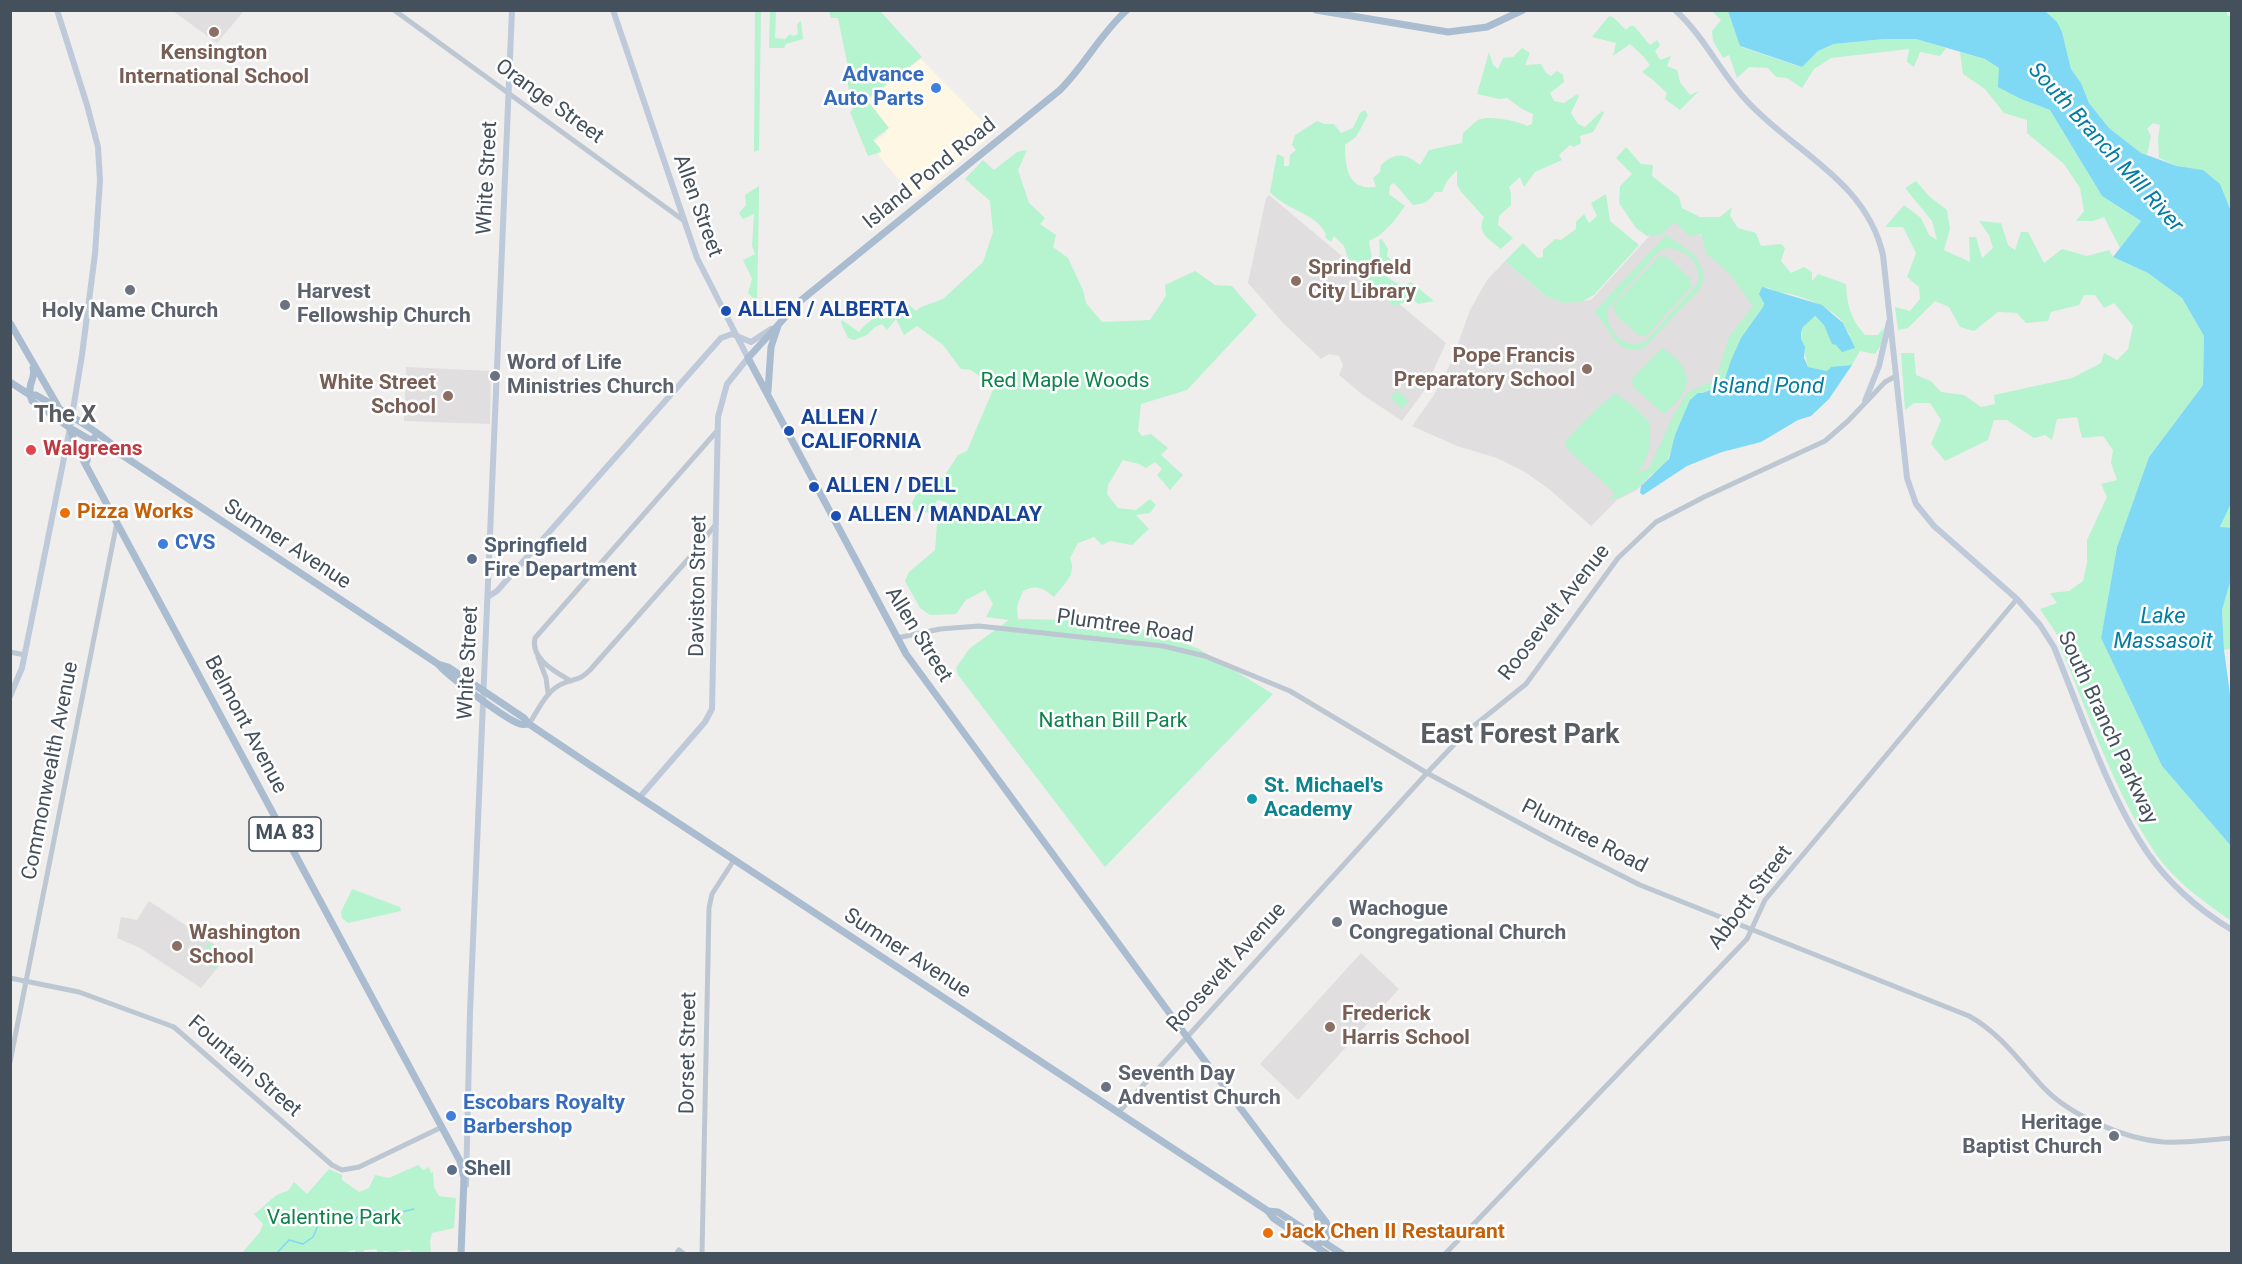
<!DOCTYPE html>
<style>
body{margin:0}
#map{position:relative;width:2242px;height:1264px;overflow:hidden;background:#f0eded;font-family:Roboto,sans-serif}
canvas{display:block}
.frame{position:absolute;inset:0;border:12px solid #44505c;pointer-events:none}
</style>
<div id="map">
<canvas width="2242" height="1264"></canvas>
<div class="frame"></div>
</div>
<script>
const context = document.querySelector('canvas').getContext('2d');
context.lineJoin = 'round';
function fillPath(path, color) { context.fillStyle = color; context.fill(path, 'evenodd'); }
function strokePath(path, color, width, dash) { context.strokeStyle = color; context.lineWidth = width; context.lineCap = dash ? 'butt' : 'round'; context.setLineDash(dash || []); context.stroke(path); }
function label(font, color, halo, rows, align = 'center') {
  context.font = font + ' Roboto,sans-serif'; context.lineWidth = 5; context.setLineDash([]); context.textBaseline = 'middle'; context.strokeStyle = halo; context.fillStyle = color; for (const [text, x, y, turn = 0] of rows) {
    context.save(); context.translate(x, y); context.rotate((+turn || 0) * Math.PI / 180); context.textAlign = isNaN(turn) ? turn : align; if (halo) context.strokeText(text, 0, 0); context.fillText(text, 0, 0); context.restore();
  }
}
fillPath(new Path2D(`
 M921,59L994,133L915,199L870,145L887,132L867,101Z`), '#fdf7e4');
fillPath(new Path2D(`
 M173,11H244L217,43Z
 M1269,195L1446,343L1424,391L1402,421L1363,395L1339,375L1343,365L1339,356L1329,354L1321,359L1283,323L1248,283L1266,198Z
 M1673,210L1743,274L1763,307L1650,476L1637,490L1617,500L1591,526L1549,489L1525,472L1497,458L1457,446L1412,426L1434,395L1452,360L1470,310L1487,280L1505,261L1547,297L1564,303L1591,300Z
 M406,367L491,371L490,424L404,421Z
 M149,901L229,954L201,988L140,948L117,938L121,917L137,920Z
 M1361,953L1399,989L1298,1100L1260,1064Z`), '#e1dedf');
fillPath(new Path2D(`
 M2226,10L2228,16H2231V214L2203,170L2177,166L2159,158L2158,139L2160,125L2153,123L2147,129L2151,136L2147,155L2141,153L2109,128L2089,103L2081,83L2071,69L2062,32L2045,11Z
 M755,11H761L759,150L754,152Z
 M770,11H776L775,38L785,39L790,34L793,36L798,34L797,24L801,21L803,39L786,44L784,48H769Z
 M829,11H880L922,57L871,96L868,101L889,128L873,140L880,148L881,152L868,156L850,112L853,109L848,85V67L838,18H831Z
 M1712,11H1728L1741,47L1801,67L1818,51L1834,44L1884,39H1916L1946,48L1940,56L1920,52L1914,67L1907,62L1909,49L1831,58L1814,69L1802,88L1787,78L1776,77L1768,68L1749,67L1737,78L1729,55L1723,58L1713,41L1712,31L1721,20Z
 M1609,16L1613,17L1626,30L1630,26H1634L1650,45L1657,40L1660,45L1655,51L1660,60L1671,56L1667,66L1677,70L1680,82L1690,95L1699,91L1680,110L1665,99L1667,93L1653,80L1642,72L1650,65L1643,56L1630,44L1613,56L1616,43L1592,37Z
 M1522,48L1530,53L1525,65L1541,64L1546,73L1551,76L1557,71L1563,75L1564,82L1550,93L1554,101L1564,103L1577,94L1579,96L1571,113L1578,124L1585,127L1602,111L1604,113L1593,132L1580,136L1581,143L1574,147L1570,145L1559,155L1562,160L1535,172L1524,187L1520,177L1509,187L1511,193V205L1499,216L1498,225L1513,238L1501,249C1489,239 1476,233 1484,217L1462,193L1457,185V170L1447,181L1442,192H1435C1429,202 1423,204 1413,205L1394,183L1390,185L1389,194L1405,206L1394,221L1380,235L1369,241L1372,259H1376L1380,255L1379,240L1382,239L1388,249L1387,256L1395,264L1393,272L1384,266L1360,270L1348,258L1344,246L1334,236L1331,242L1325,237L1326,234C1316,213 1286,210 1270,192L1277,154L1284,157V166H1289L1290,155L1296,150L1292,145L1295,135L1317,121L1324,124H1334L1341,133L1353,128L1360,113L1365,110L1368,115L1356,137L1345,145C1345,168 1348,191 1376,187L1373,178L1380,172L1381,165C1396,152 1405,153 1420,165L1429,150L1462,143L1463,133C1468,129 1473,123 1478,120C1489,115 1517,121 1527,126L1532,124L1533,114L1522,109L1507,98L1499,99L1477,94L1489,52L1493,65L1498,69L1503,58L1513,57Z
 M1960,52L1985,59L1999,68L2021,99L2050,110L2102,196L2141,221L2120,248L2104,217L2093,221H2076L2084,211L2080,188L2064,164L2027,133V120L2004,113L1985,89L1963,74Z
 M1626,147L1641,164L1653,165L1652,176L1679,197L1682,208L1700,217H1720L1732,207L1730,216L1738,228L1756,233L1761,246L1781,244L1785,248L1781,261L1791,273L1804,267L1812,272V281L1818,274L1846,284C1847,305 1851,319 1865,335H1878L1884,328L1881,345L1875,354L1860,351L1852,365L1831,368L1827,371L1808,367C1805,358 1805,346 1801,339L1803,327L1814,316L1824,325L1851,336C1846,331 1845,325 1841,320C1830,308 1809,299 1794,295C1784,292 1777,294 1767,287L1763,307L1741,338L1731,360L1726,379L1720,386L1706,391L1690,400L1666,464L1650,476L1641,486L1621,497L1608,500L1615,493L1566,448L1565,442L1587,418L1615,393L1633,406L1650,423C1651,446 1650,456 1636,475L1650,467L1674,414L1685,396L1690,391L1711,382L1717,376L1729,337L1753,306L1729,273L1706,253L1701,234L1689,236L1675,222L1660,235L1647,236L1636,228L1619,203L1620,186L1632,174L1616,158Z
 M1027,150L1018,170L1029,203L1045,218L1040,224L1056,235L1053,247L1068,258L1083,290L1086,303L1102,322L1150,320L1166,296L1165,285L1195,271L1215,285L1232,286L1257,315L1187,390L1141,404L1138,431L1142,436L1151,434L1168,448L1161,455L1183,475L1170,490L1157,475L1162,469L1155,462L1146,468L1139,464L1123,460L1108,485L1107,494L1118,508L1136,510L1150,499L1156,505L1150,513L1136,515L1149,529L1132,545L1110,541L1102,545L1094,537L1078,543L1070,558C1077,575 1064,584 1054,597C1043,588 1037,584 1023,591L1017,606L1018,619L1072,620L1099,626L1148,630L1199,649L1273,694L1105,867L958,675L956,668L969,649L1009,620L986,617L993,604L985,590L966,600L956,614L930,615L920,608L905,581L909,572L935,550L937,525L946,502L937,500L933,513L915,511L911,504L917,493L925,485V479L943,478L958,455L967,451L994,387L971,370L961,369L943,345L917,326L904,335L896,319L887,330L882,324L875,327L867,335L854,340L848,338L841,323L842,320L859,332C870,317 891,309 909,305L916,311L921,307L943,299L983,262L993,232L990,201L965,179L983,160L994,170L1017,152Z
 M1916,181L1930,197L1947,210L1950,229L1944,250L1970,262L1969,237H1976L1982,258L1993,248L1989,235L1979,221L2001,223L2008,245L2015,250L2021,232H2028L2044,263L2062,249L2087,256L2109,250L2113,257L2148,273L2182,298L2204,336L2203,385L2149,457L2117,547L2101,638L2162,766L2231,846V921C2205,902 2175,882 2156,854C2113,790 2088,712 2058,641L2060,639L2040,609L2057,603L2050,593L2069,591L2083,581L2087,563V540L2107,497L2101,484L2117,480L2111,463L2113,450L2103,436L2082,438L2077,417L2057,419L2052,440L2045,435L2034,438L2007,420H1994L1988,440L1945,461L1931,444L1941,420L1930,403H1914L1905,410L1901,353H1914L1916,375L1931,381L1941,392L1964,395L1981,407L1995,404L1994,395L2072,378L2101,363L2104,353L2117,360L2128,349L2133,326L2114,303L2104,308L2095,295H2084L2079,305L2051,312L2048,321L2026,323L2017,313L1998,312L1974,331L1960,327L1949,307L1935,301L1908,328L1898,330L1895,307L1910,311L1920,299L1919,287L1907,277L1916,253L1903,227H1885L1904,205L1921,218L1929,235L1937,240L1932,221L1905,188Z
 M759,186V199L757,302L748,293L752,279L743,260L755,254L752,246L754,214L743,219L739,213L746,205L745,195Z
 M1606,194L1610,221L1639,245L1594,295L1581,302L1564,303L1547,297L1505,261L1523,243L1538,258L1543,257V250L1555,239L1561,240L1576,229V222L1584,214L1589,223L1597,216L1591,203Z
 M1666,235L1696,256L1703,271V280L1700,289L1645,347C1616,359 1609,325 1594,312ZM1669,248C1687,250 1702,264 1698,283L1645,342C1626,352 1603,329 1608,309L1659,251Z
 M1660,255L1664,258L1666,256L1691,279L1689,281L1693,285L1645,337L1642,334L1639,336L1614,313L1616,310L1612,307Z
 M1381,271C1390,279 1399,289 1411,282L1434,301L1418,304L1413,299L1394,306C1387,302 1387,297 1388,290L1381,293L1363,276L1366,273L1371,274Z
 M1662,348C1696,370 1694,389 1664,414L1633,387L1632,379Z
 M1397,390L1409,401L1402,409L1390,398Z
 M2231,501V528H2220Z
 M2231,579V649L2224,650L2222,610Z
 M352,889L400,907L401,911L348,923L342,918L341,912Z
 M209,942L228,954L215,969L203,961L206,955L202,952Z
 M418,1165L423,1170L429,1167L431,1173L433,1172L434,1187L439,1196L456,1198L454,1228L432,1233L430,1241L431,1253H412L410,1250L398,1251V1253L384,1251L382,1253H378L376,1249L364,1250L363,1254L355,1253V1250L339,1254L242,1253L260,1232L263,1224L254,1214C268,1205 272,1194 288,1191L294,1182L307,1194L329,1169L342,1175V1180L359,1192L369,1188L375,1175L389,1178Z`), '#b6f3cf');
fillPath(new Path2D(`
 M1728,11H2045L2057,22L2062,32L2071,69L2081,83L2089,103L2109,128L2141,153L2177,166L2203,170L2220,184L2232,214V501L2220,527L2232,528L2231,579L2222,610L2224,650L2232,709L2231,846L2162,766L2101,638L2117,547L2149,457L2203,385L2204,336L2182,298L2148,273L2113,257L2141,221L2102,196L2050,110L2021,99L1998,87L1999,68L1985,59L1916,39H1884L1834,44L1818,51L1802,67L1740,46Z
 M1762,287L1822,305L1843,323L1855,348L1842,352L1836,345L1832,344L1824,325L1815,316L1803,327L1801,333V339L1805,347L1804,358L1808,367L1827,371L1831,367L1852,365L1829,399L1811,416L1798,420L1761,442L1722,452L1687,466L1643,495L1640,493L1641,486L1669,459L1675,435L1690,400L1698,393H1703L1719,386L1725,379L1731,360L1741,338L1763,307L1764,303L1759,294Z`), '#7fd9f4');
strokePath(new Path2D(`
 M276,1254L289,1240L303,1244L313,1237L320,1221L345,1213L353,1223L361,1212L373,1210L385,1216L414,1209`), '#7fd9f4', 1.5);
strokePath(new Path2D(`
 M394,10L683,220
 M897,638L940,629L979,626L1163,646L1205,656L1290,691L1427,773L1553,841L1640,885L1969,1016C2000,1033 2020,1062 2044,1088C2071,1116 2125,1139 2163,1142C2186,1143 2209,1140 2232,1138
 M10,652L25,655
 M538,657L546,678L548,693
 M571,681C556,672 530,659 535,638L717,431
 M529,724C539,709 546,690 564,683C576,678 579,681 590,670L690,557L716,524
 M10,978L79,992L174,1027L332,1165L342,1170L359,1167L442,1127
 M10,1062L117,522
 M1118,1113L1427,773L1465,733L1526,684L1618,558L1656,522L1704,497L1825,441L1848,421L1885,382L1896,376
 M676,1254L679,1250L684,1254
 M702,1254L709,908L712,894L734,860
 M1445,1254L1747,939L1765,900L2017,599`), '#bcc7d1', 5);
strokePath(new Path2D(`
 M613,10L697,258L748,358L727,384L718,417L712,709L705,722L639,798
 M1675,10C1704,36 1720,72 1746,100C1793,152 1866,180 1883,255L1907,478L1916,504L1934,526L2017,599L2040,625L2054,647C2081,713 2108,794 2147,852C2169,884 2199,910 2232,930
 M1865,401L1879,366L1889,322
 M489,596L497,591L721,338L732,334L751,342L771,329
 M10,696L22,668L70,428L82,355L95,254L100,180L98,147L87,105L57,10
 M466,1185L470,1012L512,10`), '#becad9', 6);
strokePath(new Path2D(`
 M1127,10C1101,33 1085,65 1060,90L799,302L748,358L906,654L1187,1037L1326,1222C1332,1234 1326,1241 1315,1246
 M1316,10L1448,32L1487,27L1523,10
 M10,323L59,408
 M10,382L30,395H36C51,404 116,441 119,453
 M30,391C29,382 36,377 33,368
 M768,391L771,347L778,326
 M30,395L32,401L70,428L113,453H119L438,664L448,667L524,718L529,724L590,765L1268,1211L1273,1218L1327,1254
 M70,428L75,445L460,1161L464,1178L461,1254
 M87,461L88,451L94,438
 M438,664C446,675 507,720 520,724C523,725 526,724 529,724
 M1268,1211L1278,1212L1342,1254
 M1315,1237L1320,1225L1317,1214`), '#aabccf', 7);
for (const [x, y, r, color] of [
 [214,32,6,"#8d6e63"],
 [936,88,6,"#3f7fe0"],
 [1296,281,6,"#8d6e63"],
 [130,290,6,"#6b7280"],
 [285,305,6,"#6b7280"],
 [726,311,6,"#1a4fb4"],
 [1587,369,6,"#8d6e63"],
 [495,376,6,"#6b7280"],
 [448,396,6,"#8d6e63"],
 [789,431,6,"#1a4fb4"],
 [31,450,6,"#e0444e"],
 [814,487,6,"#1a4fb4"],
 [65,513,6,"#e8710a"],
 [836,516,6,"#1a4fb4"],
 [163,544,6,"#3f7fe0"],
 [472,559,6,"#5c6f8a"],
 [1252,799,6,"#0f9aa8"],
 [1337,922,6,"#6b7280"],
 [177,946,6,"#8d6e63"],
 [1330,1027,6,"#8d6e63"],
 [1106,1087,6,"#6b7280"],
 [451,1116,6,"#3f7fe0"],
 [2114,1136,6,"#6b7280"],
 [452,1170,6,"#5c6f8a"],
 [1268,1233,6,"#e8710a"]
]) { const dot = new Path2D(); dot.arc(x, y, r, 0, 2 * Math.PI); context.fillStyle = color; context.fill(dot); strokePath(dot, '#fff', 2); }
for (const [x, y, w] of [
 [285,834,72]
]) { const box = new Path2D(); box.roundRect(x - w / 2, y - 17, w, 34, 4.5); context.fillStyle = '#fff'; context.fill(box); strokePath(box, '#44505c', 1.5); }
label('bold 20px', '#44505c', null, [
 ["MA 83",285,834]
]);
label('bold 21px', '#785e54', '#fff', [
 ["Kensington",214,54,"center"],
 ["International School",214,78,"center"],
 ["Springfield",1308,269],
 ["City Library",1308,293],
 ["Pope Francis",1575,357,"right"],
 ["Preparatory School",1575,381,"right"],
 ["White Street",436,384,"right"],
 ["School",436,408,"right"],
 ["Washington",189,934],
 ["School",189,958],
 ["Frederick",1342,1015],
 ["Harris School",1342,1039]
], 'left');
label('bold 21px', '#366cbe', '#fff', [
 ["Advance",924,76,"right"],
 ["Auto Parts",924,100,"right"],
 ["CVS",175,544],
 ["Escobars Royalty",463,1104],
 ["Barbershop",463,1128]
], 'left');
label('21px', '#44505c', '#fff', [
 ["Orange Street",549,102,36],
 ["Island Pond Road",930,174,-39],
 ["White Street",488,178,-87],
 ["Allen Street",697,206,70],
 ["Sumner Avenue",287,545,33],
 ["Daviston Street",699,586,-89],
 ["Roosevelt Avenue",1555,613,-52],
 ["Plumtree Road",1125,627,8],
 ["Allen Street",918,635,58],
 ["White Street",469,663,-87],
 ["Belmont Avenue",245,725,62],
 ["South Branch Parkway",2107,728,65],
 ["Commonwealth Avenue",51,771,-79],
 ["Plumtree Road",1584,837,27],
 ["Abbott Street",1751,898,-53],
 ["Sumner Avenue",907,954,33],
 ["Roosevelt Avenue",1227,968,-48],
 ["Dorset Street",689,1053,-89],
 ["Fountain Street",244,1067,41]
]);
label('bold 21px', '#5b616d', '#fff', [
 ["Harvest",297,293],
 ["Fellowship Church",297,317],
 ["Holy Name Church",130,312,"center"],
 ["Word of Life",507,364],
 ["Ministries Church",507,388],
 ["Wachogue",1349,910],
 ["Congregational Church",1349,934],
 ["Seventh Day",1118,1075],
 ["Adventist Church",1118,1099],
 ["Heritage",2102,1124,"right"],
 ["Baptist Church",2102,1148,"right"]
], 'left');
label('bold 21px', '#164399', '#fff', [
 ["ALLEN / ALBERTA",738,311],
 ["ALLEN /",801,419],
 ["CALIFORNIA",801,443],
 ["ALLEN / DELL",826,487],
 ["ALLEN / MANDALAY",848,516]
], 'left');
label('21px', '#0e844c', '#fff', [
 ["Red Maple Woods",1065,382],
 ["Nathan Bill Park",1113,722],
 ["Valentine Park",334,1219]
]);
label('bold 21px', '#be3a42', '#fff', [
 ["Walgreens",43,450]
], 'left');
label('bold 21px', '#c56008', '#fff', [
 ["Pizza Works",77,513],
 ["Jack Chen II Restaurant",1280,1233]
], 'left');
label('bold 21px', '#4e5e75', '#fff', [
 ["Springfield",484,547],
 ["Fire Department",484,571],
 ["Shell",464,1170]
], 'left');
label('bold 21px', '#0d838f', '#fff', [
 ["St. Michael's",1264,787],
 ["Academy",1264,811]
], 'left');
label('italic 22px', '#027da3', '#fff', [
 ["South Branch Mill River",2105,148,48],
 ["Island Pond",1768,387],
 ["Lake",2163,617],
 ["Massasoit",2163,642]
]);
label('bold 24px', '#595d63', '#fff', [
 ["The X",65,416]
]);
label('bold 27px', '#595d63', '#fff', [
 ["East Forest Park",1520,736]
]);
</script>
